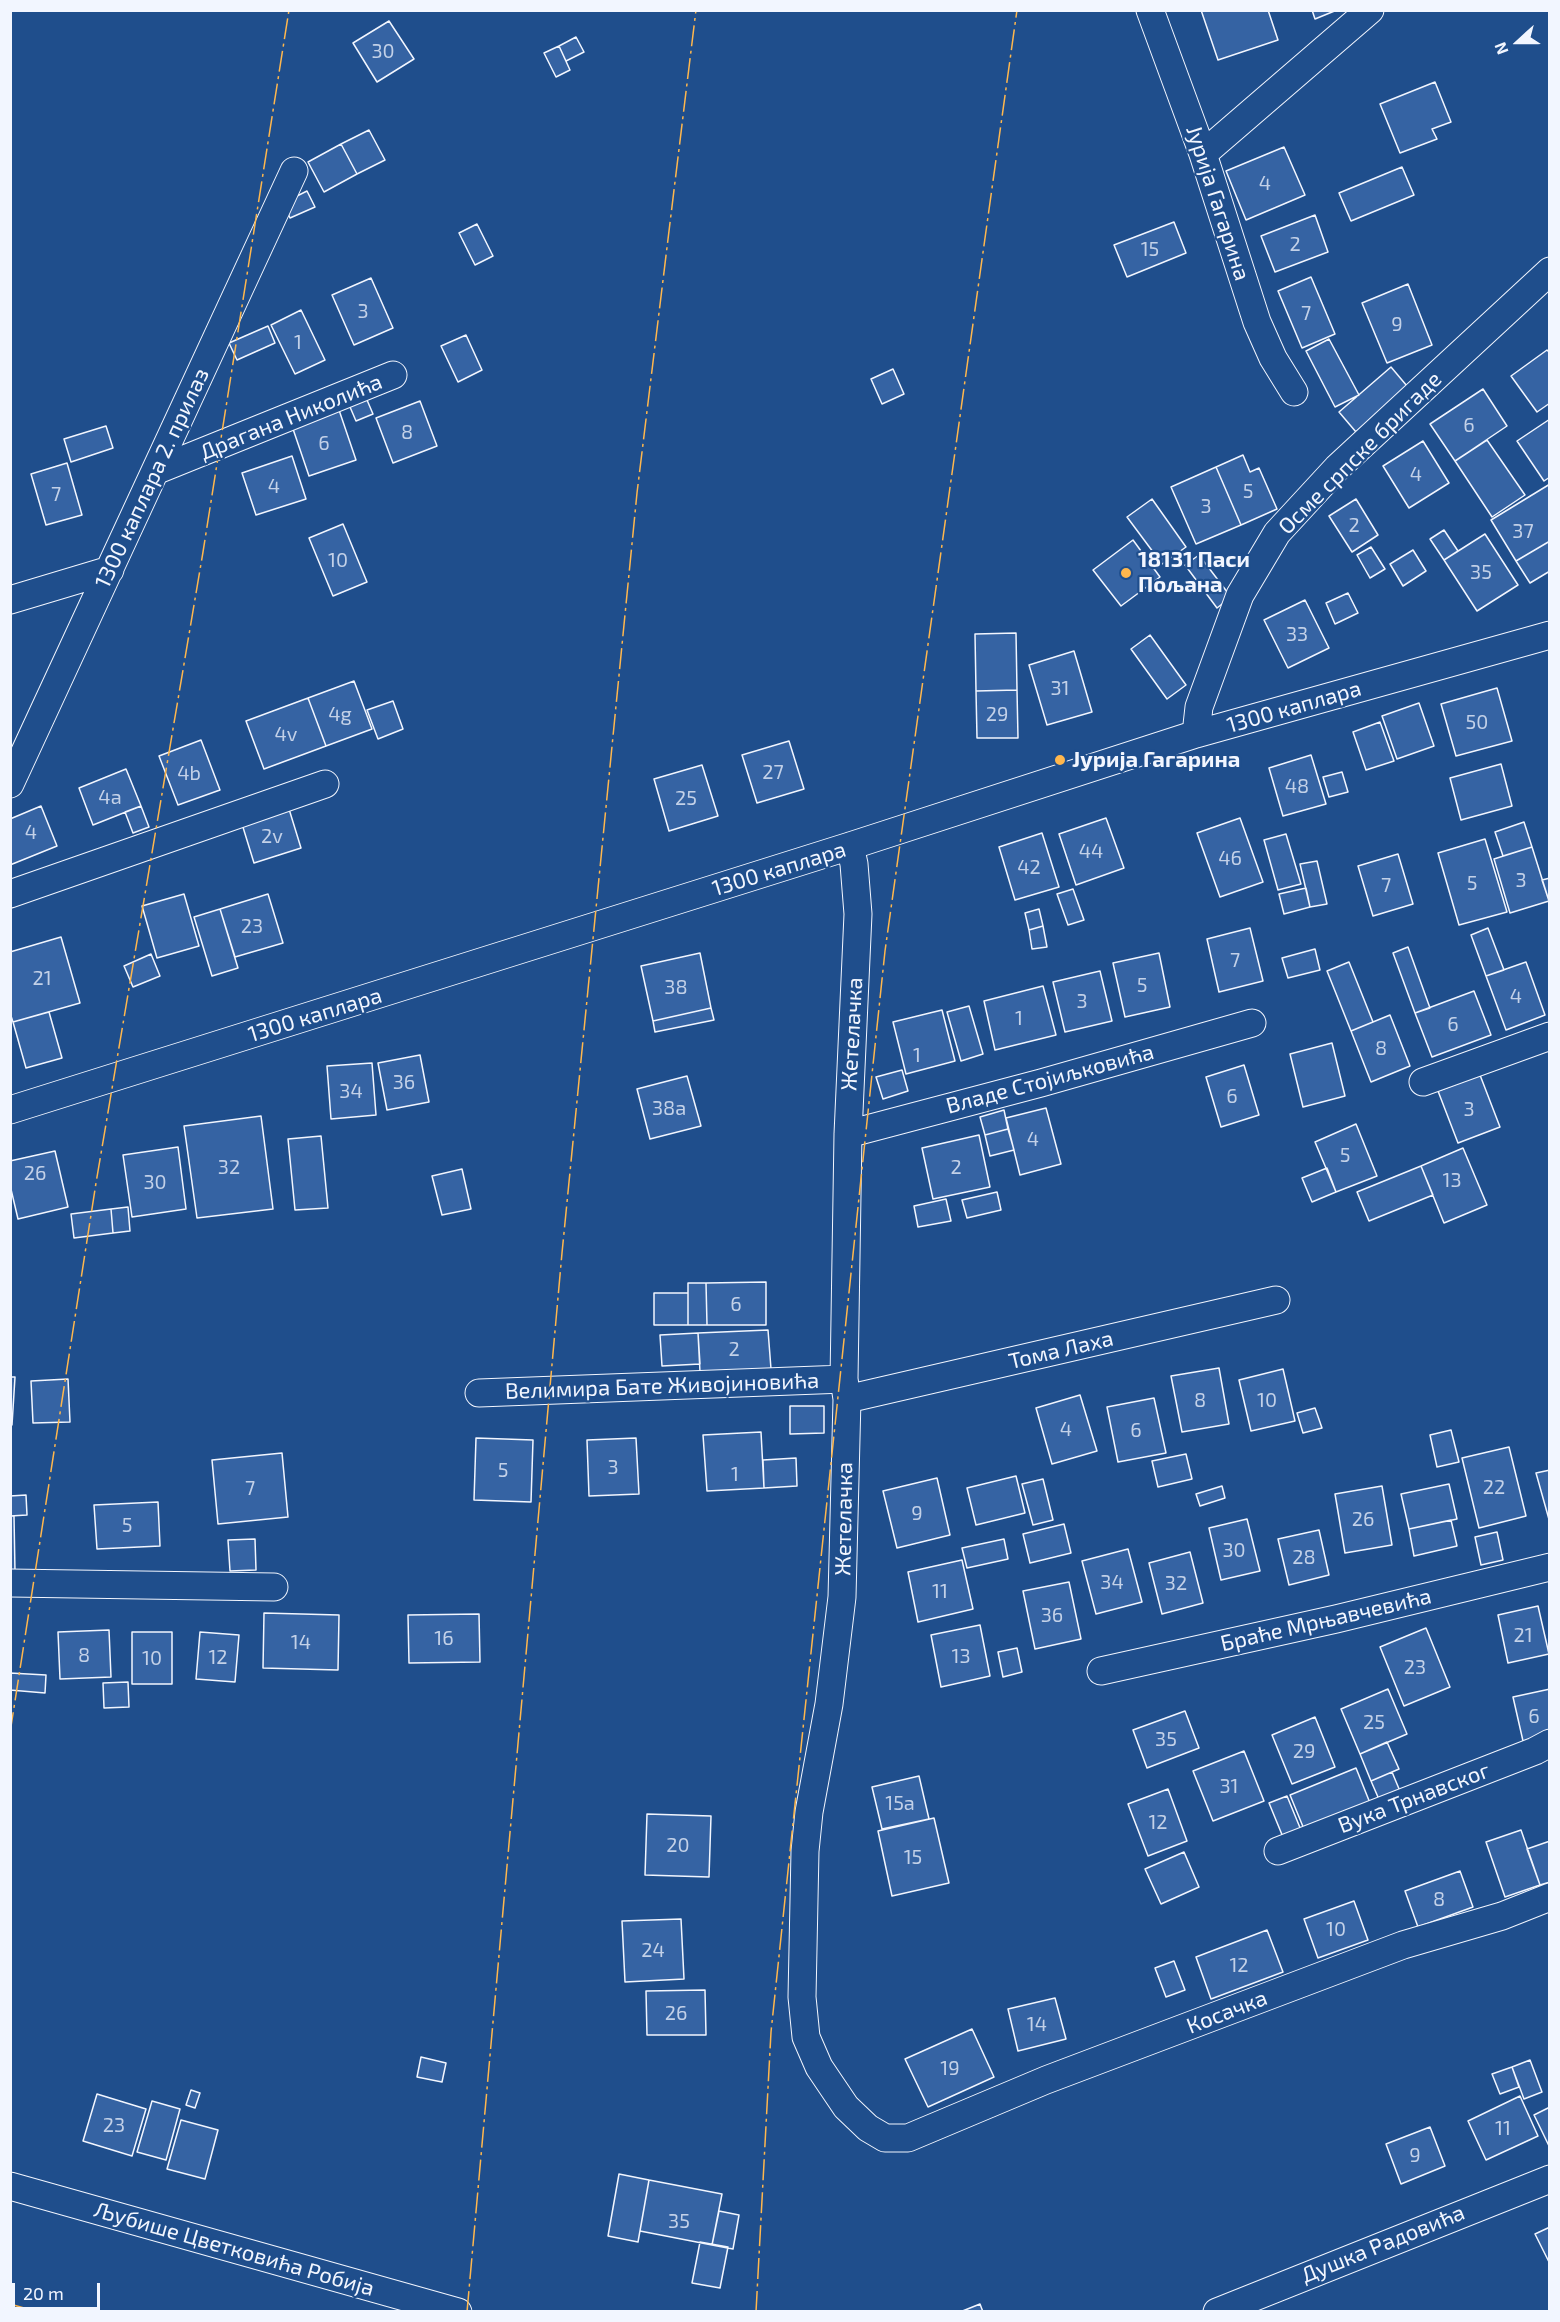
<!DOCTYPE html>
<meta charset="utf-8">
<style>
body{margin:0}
#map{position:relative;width:1560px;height:2322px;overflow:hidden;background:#1f4e8c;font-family:"Exo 2",sans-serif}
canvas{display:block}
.frame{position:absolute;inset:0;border:12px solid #f2f6ff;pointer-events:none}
.north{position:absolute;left:1488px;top:12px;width:60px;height:60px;-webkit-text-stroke:4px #1f4e8c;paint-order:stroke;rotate:249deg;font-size:16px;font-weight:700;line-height:24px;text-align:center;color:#f2f6ff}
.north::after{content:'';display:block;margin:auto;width:21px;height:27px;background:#f2f6ff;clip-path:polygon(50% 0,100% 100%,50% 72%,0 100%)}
.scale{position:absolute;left:12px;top:2283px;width:88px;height:27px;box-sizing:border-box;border:3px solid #f2f6ff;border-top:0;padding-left:8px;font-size:18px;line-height:21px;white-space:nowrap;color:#f2f6ff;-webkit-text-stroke:4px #1f4e8c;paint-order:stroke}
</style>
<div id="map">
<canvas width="1560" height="2322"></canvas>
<div class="frame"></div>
<div class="north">N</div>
<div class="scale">20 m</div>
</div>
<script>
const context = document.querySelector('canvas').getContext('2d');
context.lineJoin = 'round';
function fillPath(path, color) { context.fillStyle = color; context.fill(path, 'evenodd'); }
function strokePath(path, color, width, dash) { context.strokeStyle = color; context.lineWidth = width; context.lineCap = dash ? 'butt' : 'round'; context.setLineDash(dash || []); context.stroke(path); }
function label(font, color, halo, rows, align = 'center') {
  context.font = font + ' "Exo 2",sans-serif'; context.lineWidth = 4.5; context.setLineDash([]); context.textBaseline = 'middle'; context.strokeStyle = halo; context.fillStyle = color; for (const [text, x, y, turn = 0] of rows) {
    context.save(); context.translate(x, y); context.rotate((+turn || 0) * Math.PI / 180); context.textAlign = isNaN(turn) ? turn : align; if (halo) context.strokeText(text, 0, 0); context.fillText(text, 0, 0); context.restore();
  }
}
const building = new Path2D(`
 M1201,10H1268L1278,40L1218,60Z
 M1312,10H1337L1315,19Z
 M389,21L414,59L377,82L353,43Z
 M576,37L584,52L566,61L559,46Z
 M559,46L570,70L556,77L544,53Z
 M1435,82L1451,122L1432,129L1437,139L1400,153L1380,104Z
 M369,130L385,160L357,174L341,144Z
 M341,144L357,174L324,192L308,162Z
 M1284,147L1305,195L1246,220L1226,171Z
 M1402,167L1414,195L1351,221L1339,193Z
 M307,191L315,207L290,218L283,203Z
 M1315,215L1328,252L1275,272L1261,236Z
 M1174,222L1186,253L1127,277L1114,245Z
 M477,224L493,256L475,265L459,233Z
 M1311,277L1335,334L1302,348L1278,291Z
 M371,278L393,328L354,345L332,295Z
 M1408,284L1432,345L1387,363L1362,303Z
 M301,310L325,360L295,374L271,325Z
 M268,326L275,343L237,360L229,343Z
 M466,335L482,370L458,382L441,346Z
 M1329,339L1359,395L1335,407L1306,351Z
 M1547,350L1550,353V403L1537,412L1511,376Z
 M1391,367L1407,386L1356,432L1339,412Z
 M893,369L904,394L882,404L871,379Z
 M1483,389L1507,426L1455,461L1430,424Z
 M364,393L373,414L356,421L347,400Z
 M420,401L437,446L393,463L376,418Z
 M339,410L356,460L309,476L292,426Z
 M1550,419V477L1544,481L1517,441Z
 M106,426L113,448L71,462L64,439Z
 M1487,440L1525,495L1492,517L1455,461Z
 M1423,441L1449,483L1409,508L1383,466Z
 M1243,455L1250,472L1259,468L1277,509L1241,525L1216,467Z
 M292,456L306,499L256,515L242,473Z
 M67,463L82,515L46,525L31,474Z
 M1216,467L1241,525L1196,544L1171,487Z
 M1550,484V541L1516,561L1491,520Z
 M1152,499L1186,547L1162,564L1127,517Z
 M1356,499L1378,535L1352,552L1329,516Z
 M343,524L367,582L333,596L309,538Z
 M1444,530L1458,551L1444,560L1430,539Z
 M1485,534L1518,585L1477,611L1444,560Z
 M1133,540L1160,577L1121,606L1093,570Z
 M1550,541V571L1530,583L1516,561Z
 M1371,547L1385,569L1370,578L1357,555Z
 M1413,550L1426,571L1403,586L1390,564Z
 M1199,555L1231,597L1217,608L1185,565Z
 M1348,593L1358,613L1335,624L1326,603Z
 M1305,600L1329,648L1288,668L1264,620Z
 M1016,633L1017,690L976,691L975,634Z
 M1150,635L1186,685L1167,699L1131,649Z
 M1074,651L1092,712L1047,725L1029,665Z
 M354,681L372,729L326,746L308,698Z
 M1497,688L1512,741L1456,756L1441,704Z
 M1017,690L1018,738H977L976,691Z
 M308,698L326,746L264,769L246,721Z
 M393,701L403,729L378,739L367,710Z
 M1419,703L1434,746L1397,759L1382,716Z
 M1380,722L1394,761L1366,770L1353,732Z
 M201,740L220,790L178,805L159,756Z
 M789,741L804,789L757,803L742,755Z
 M1311,755L1326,804L1283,816L1269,768Z
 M1501,764L1512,806L1461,820L1450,778Z
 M702,765L718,816L669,831L654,779Z
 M126,769L141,806L93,825L79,788Z
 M1342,772L1348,792L1329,797L1323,777Z
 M41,806L57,846L10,865V819Z
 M141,806L149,827L133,833L125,812Z
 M289,809L301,848L254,863L242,824Z
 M1106,818L1124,868L1076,885L1059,834Z
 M1240,818L1263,882L1220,897L1197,833Z
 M1524,822L1532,847L1503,856L1495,832Z
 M1042,833L1059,887L1015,900L999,847Z
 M1286,834L1301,884L1278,890L1264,840Z
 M1485,839L1507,912L1459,925L1438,853Z
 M1532,847L1549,901L1510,913L1494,859Z
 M1398,854L1413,904L1373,916L1358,866Z
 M1317,861L1327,904L1310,907L1300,864Z
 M1550,878V901H1549L1542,880Z
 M1306,888L1310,907L1284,914L1279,894Z
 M1073,889L1084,920L1068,925L1057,894Z
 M184,894L199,946L157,958L142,906Z
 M268,894L283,943L235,957L220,909Z
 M220,909L238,968L212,976L194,917Z
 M1039,909L1043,926L1029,930L1025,913Z
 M1043,926L1047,947L1032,949L1029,930Z
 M1250,928L1263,981L1219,992L1207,939Z
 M1488,928L1504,970L1486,976L1471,935Z
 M61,937L80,1003L13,1022L10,1013V952Z
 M1408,947L1430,1008L1415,1013L1393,953Z
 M1315,949L1320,970L1288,978L1282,958Z
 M700,953L711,1008L653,1021L641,966Z
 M1159,953L1170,1007L1125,1017L1113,963Z
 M151,954L160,976L133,987L124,966Z
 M1349,962L1373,1022L1351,1031L1327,971Z
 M1526,962L1545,1015L1506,1030L1486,976Z
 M1100,971L1112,1021L1065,1032L1053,982Z
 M1043,986L1056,1035L995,1050L984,1001Z
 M1474,991L1491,1035L1432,1057L1415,1013Z
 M969,1006L983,1054L961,1061L947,1012Z
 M711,1008L714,1020L655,1032L653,1021Z
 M942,1010L955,1061L906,1074L893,1022Z
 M49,1012L62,1058L26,1068L13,1022Z
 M1390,1015L1410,1066L1371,1082L1351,1031Z
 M1332,1043L1345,1096L1303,1107L1290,1054Z
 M420,1055L429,1102L387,1110L378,1063Z
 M372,1063L376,1115L331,1119L327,1066Z
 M1244,1065L1259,1115L1221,1127L1206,1077Z
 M902,1070L908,1091L883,1099L876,1077Z
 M1480,1075L1500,1127L1458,1143L1438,1091Z
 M687,1076L701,1126L650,1139L637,1089Z
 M1046,1108L1061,1164L1020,1175L1006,1118Z
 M1004,1110L1008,1129L985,1135L980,1117Z
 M261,1116L273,1209L197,1218L184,1126Z
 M1356,1124L1377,1176L1336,1192L1315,1142Z
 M1008,1129L1014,1150L990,1156L985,1135Z
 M979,1135L990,1187L933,1199L922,1148Z
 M321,1136L328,1208L295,1210L288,1139Z
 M178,1147L186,1209L132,1217L123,1155Z
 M1463,1148L1487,1205L1444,1223L1421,1166Z
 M55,1151L68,1207L18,1219L10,1185V1161Z
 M1421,1166L1433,1195L1369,1221L1357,1192Z
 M1327,1168L1336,1192L1312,1202L1302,1178Z
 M462,1169L471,1209L442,1215L432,1176Z
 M997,1192L1001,1210L967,1218L962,1200Z
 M946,1199L951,1221L918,1227L914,1206Z
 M128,1207L130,1231L113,1233L111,1209Z
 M111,1209L113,1233L74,1238L71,1214Z
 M766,1282V1325H707L706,1283Z
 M688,1283H706L707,1325H688Z
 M654,1293H688V1325H654Z
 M768,1330L771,1369L700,1372L698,1333Z
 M698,1333L700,1364L662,1366L660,1335Z
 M1219,1368L1229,1424L1182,1432L1171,1376Z
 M1283,1369L1295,1421L1251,1431L1239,1380Z
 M10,1377H15L12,1425H10Z
 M68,1379L70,1422L33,1423L31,1381Z
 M1080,1395L1097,1451L1052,1464L1036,1408Z
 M1154,1398L1166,1453L1118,1462L1107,1407Z
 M790,1406H824V1433L790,1434Z
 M1315,1408L1322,1428L1303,1433L1297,1413Z
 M1451,1430L1459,1462L1437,1467L1430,1435Z
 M761,1432L764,1488L707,1491L703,1435Z
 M476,1438L533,1440L531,1502L474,1500Z
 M636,1438L639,1494L589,1496L587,1440Z
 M1509,1447L1526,1516L1479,1528L1462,1458Z
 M282,1453L288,1517L218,1524L212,1460Z
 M1186,1454L1192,1479L1158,1487L1152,1461Z
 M796,1458L797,1486L764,1488L763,1460Z
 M1550,1470V1523L1536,1473Z
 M1016,1476L1025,1513L976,1525L967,1488Z
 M937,1478L950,1535L897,1548L883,1491Z
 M1043,1479L1053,1520L1033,1525L1022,1484Z
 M1449,1484L1457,1519L1409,1529L1401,1494Z
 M1222,1486L1225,1498L1200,1506L1196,1494Z
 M1382,1486L1392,1545L1345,1553L1335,1494Z
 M26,1495L27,1515L10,1516V1496Z
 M158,1502L160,1546L97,1549L94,1505Z
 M10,1516H14L15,1572H10Z
 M1247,1519L1260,1571L1221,1580L1209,1528Z
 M1451,1520L1457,1546L1414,1556L1409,1529Z
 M1064,1524L1071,1553L1030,1563L1023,1534Z
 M1319,1530L1329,1575L1289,1585L1278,1539Z
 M1497,1532L1503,1560L1481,1565L1475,1537Z
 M255,1539L256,1570L230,1571L228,1540Z
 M1004,1539L1008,1559L967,1568L962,1548Z
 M1128,1549L1142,1602L1096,1614L1082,1561Z
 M1190,1552L1203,1603L1162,1614L1149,1563Z
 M962,1560L973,1609L918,1622L908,1572Z
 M1069,1582L1081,1639L1035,1649L1023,1591Z
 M1538,1606L1549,1654L1508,1663L1498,1615Z
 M264,1613L339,1615L338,1670L263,1668Z
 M479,1614L480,1662L409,1663L408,1615Z
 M980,1625L990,1676L941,1687L931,1635Z
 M1426,1628L1450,1687L1404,1706L1380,1647Z
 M109,1630L111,1677L60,1679L58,1632Z
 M132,1632H172V1684H132Z
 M200,1632L239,1635L235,1682L196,1679Z
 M1017,1648L1022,1672L1003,1677L998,1652Z
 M10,1673L46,1675L45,1693L10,1690Z
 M128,1682L129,1707L104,1708L103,1683Z
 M1388,1689L1407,1734L1360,1754L1341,1709Z
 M1550,1689V1735L1523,1741L1513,1697Z
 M1185,1711L1199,1748L1147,1768L1133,1730Z
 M1315,1717L1335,1767L1292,1784L1272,1735Z
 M1387,1742L1399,1769L1371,1781L1360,1754Z
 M1244,1751L1264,1801L1213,1821L1193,1771Z
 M1356,1768L1372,1808L1306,1834L1290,1795Z
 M1392,1772L1402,1796L1381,1804L1371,1781Z
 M919,1776L929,1819L882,1829L872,1787Z
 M1168,1789L1187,1841L1148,1856L1128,1804Z
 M1287,1796L1303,1835L1285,1842L1269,1803Z
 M647,1814L711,1816L709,1877L645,1875Z
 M934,1818L949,1883L892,1896L878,1831Z
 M1521,1830L1540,1885L1505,1897L1486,1842Z
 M1550,1841V1882L1540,1885L1527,1849Z
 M1184,1852L1199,1887L1161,1904L1145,1869Z
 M1460,1871L1473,1907L1418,1927L1405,1891Z
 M1354,1901L1368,1940L1318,1958L1304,1919Z
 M681,1919L684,1979L625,1982L622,1921Z
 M1267,1930L1283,1972L1211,1999L1196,1957Z
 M1174,1961L1185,1990L1166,1997L1155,1968Z
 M705,1990L706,2035H647L646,1991Z
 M1055,1998L1066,2039L1018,2051L1008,2009Z
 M972,2029L994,2077L928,2107L905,2059Z
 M421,2057L446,2063L442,2082L417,2077Z
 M1530,2060L1542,2092L1524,2099L1512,2067Z
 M1512,2067L1519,2087L1500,2094L1492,2074Z
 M191,2090L200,2093L195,2108L186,2105Z
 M97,2094L146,2109L132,2156L83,2141Z
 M1520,2096L1538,2136L1486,2160L1468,2121Z
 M152,2101L180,2109L166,2160L137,2152Z
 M1550,2107V2148L1534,2115Z
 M181,2120L218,2130L205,2179L167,2169Z
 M1430,2127L1445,2166L1401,2184L1386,2144Z
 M619,2174L649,2180L638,2242L608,2236Z
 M649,2180L722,2194L712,2245L640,2231Z
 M719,2211L739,2215L733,2249L712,2245Z
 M1550,2227V2264L1535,2234Z
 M700,2242L728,2247L720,2288L692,2283Z
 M980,2304L983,2312H960Z`);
fillPath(building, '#3563a3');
strokePath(building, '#f2f6ff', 1.5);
const street = new Path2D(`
 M1150,10L1203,154L1257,322L1273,358L1294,392
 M1203,154L1370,10
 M155,471L393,375
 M10,600L110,570
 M1196,734L1199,707L1240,595L1277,533L1337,468L1550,271
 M10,784L294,171
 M850,846L854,864L858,914L848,1134L844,1379L847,1399L842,1597L829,1704L809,1812L805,1851L802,1997L806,2037L819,2067L846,2107L868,2128L885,2138H908L1046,2080L1403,1945L1502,1916L1550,1897
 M10,894L325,784
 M1423,1082L1550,1036
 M10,1110L850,846L1196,734L1550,635
 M848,1134L1041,1083L1252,1023
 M479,1393L844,1379
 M847,1399L1276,1300
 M10,1583L274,1587
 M1101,1671L1336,1619L1550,1567
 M1278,1851L1535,1751L1550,1743
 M10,2186L458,2312
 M1217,2312L1550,2179`);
strokePath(street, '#f2f6ff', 29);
strokePath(street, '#1f4e8c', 27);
strokePath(new Path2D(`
 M10,1733L96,1183L203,552L289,10
 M10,2304L38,2312
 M467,2312L562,1253L637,493L696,10
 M756,2312L771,2032L885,951L1017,10`), '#ffb74d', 1.5, [21, 4.5, 3, 4.5]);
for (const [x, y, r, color] of [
 [1126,573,6,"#ffb74d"],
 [1060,760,6,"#ffb74d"]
]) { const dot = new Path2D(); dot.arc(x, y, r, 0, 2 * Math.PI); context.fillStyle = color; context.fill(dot); strokePath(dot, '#1f4e8c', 2); }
label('20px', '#c3d1e8', null, [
 ["30",383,51],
 ["4",1265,183],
 ["2",1295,244],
 ["15",1150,249],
 ["3",363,311],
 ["7",1306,313],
 ["9",1397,324],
 ["1",298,342],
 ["6",1469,425],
 ["8",407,432],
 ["6",324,443],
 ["4",1416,474],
 ["4",274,486],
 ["5",1248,491],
 ["7",56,494],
 ["3",1206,506],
 ["2",1354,525],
 ["37",1523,531],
 ["10",338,560],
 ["35",1481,572],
 ["33",1297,634],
 ["31",1060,688],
 ["4g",340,714],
 ["29",997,714],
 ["50",1477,722],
 ["4v",286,734],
 ["27",773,772],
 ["4b",189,773],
 ["48",1297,786],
 ["4a",110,797],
 ["25",686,798],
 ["4",31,832],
 ["2v",272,836],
 ["44",1091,851],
 ["46",1230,858],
 ["42",1029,867],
 ["3",1521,880],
 ["5",1472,883],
 ["7",1386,885],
 ["23",252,926],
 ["7",1235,960],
 ["21",42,978],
 ["5",1142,985],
 ["38",676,987],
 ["4",1516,996],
 ["3",1082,1001],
 ["1",1019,1018],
 ["6",1453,1024],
 ["8",1381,1048],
 ["1",917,1055],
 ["36",404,1082],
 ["34",351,1091],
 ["6",1232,1096],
 ["38a",669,1108],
 ["3",1469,1109],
 ["4",1033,1139],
 ["5",1345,1155],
 ["32",229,1167],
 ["2",956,1167],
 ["26",35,1173],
 ["13",1452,1180],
 ["30",155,1182],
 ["6",736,1304],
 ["2",734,1349],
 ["8",1200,1400],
 ["10",1267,1400],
 ["4",1066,1429],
 ["6",1136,1430],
 ["3",613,1467],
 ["5",503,1470],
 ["1",735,1474],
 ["22",1494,1487],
 ["7",250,1488],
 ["9",917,1513],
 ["26",1363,1519],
 ["5",127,1525],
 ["30",1234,1550],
 ["28",1304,1557],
 ["34",1112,1582],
 ["32",1176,1583],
 ["11",940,1591],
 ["36",1052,1615],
 ["21",1523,1635],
 ["16",444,1638],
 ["14",301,1642],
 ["8",84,1655],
 ["13",961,1656],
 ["12",218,1657],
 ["10",152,1658],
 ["23",1415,1667],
 ["6",1534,1716],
 ["25",1374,1722],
 ["35",1166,1739],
 ["29",1304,1751],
 ["31",1229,1786],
 ["15a",900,1803],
 ["12",1158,1822],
 ["20",678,1845],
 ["15",913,1857],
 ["8",1439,1899],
 ["10",1336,1929],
 ["24",653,1950],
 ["12",1239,1965],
 ["26",676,2013],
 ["14",1037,2024],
 ["19",950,2068],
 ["23",114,2125],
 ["11",1503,2128],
 ["9",1415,2155],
 ["35",679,2221]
]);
label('22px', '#f2f6ff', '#1f4e8c', [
 ["Јурија Гагарина",1218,203,72],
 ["Драгана Николића",291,417,-22],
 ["Осме српске бригаде",1360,453,-45],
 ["1300 каплара 2. прилаз",152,478,-65],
 ["1300 каплара",1294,707,-16],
 ["1300 каплара",779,869,-17],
 ["1300 каплара",315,1015,-17],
 ["Жетелачка",852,1034,-87],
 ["Владе Стојиљковића",1050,1079,-15],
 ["Тома Лаха",1061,1350,-13],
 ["Велимира Бате Живојиновића",662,1386,-2],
 ["Жетелачка",844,1519,-89],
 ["Браће Мрњавчевића",1326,1620,-13],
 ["Вука Трнавског",1414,1798,-21],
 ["Косачка",1227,2012,-21],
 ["Душка Радовића",1383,2244,-22],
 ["Љубише Цветковића Робија",234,2249,16]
]);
label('bold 22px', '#f2f6ff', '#1f4e8c', [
 ["18131 Паси",1138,560],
 ["Пољана",1138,585],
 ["Јурија Гагарина",1072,760]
], 'left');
</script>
